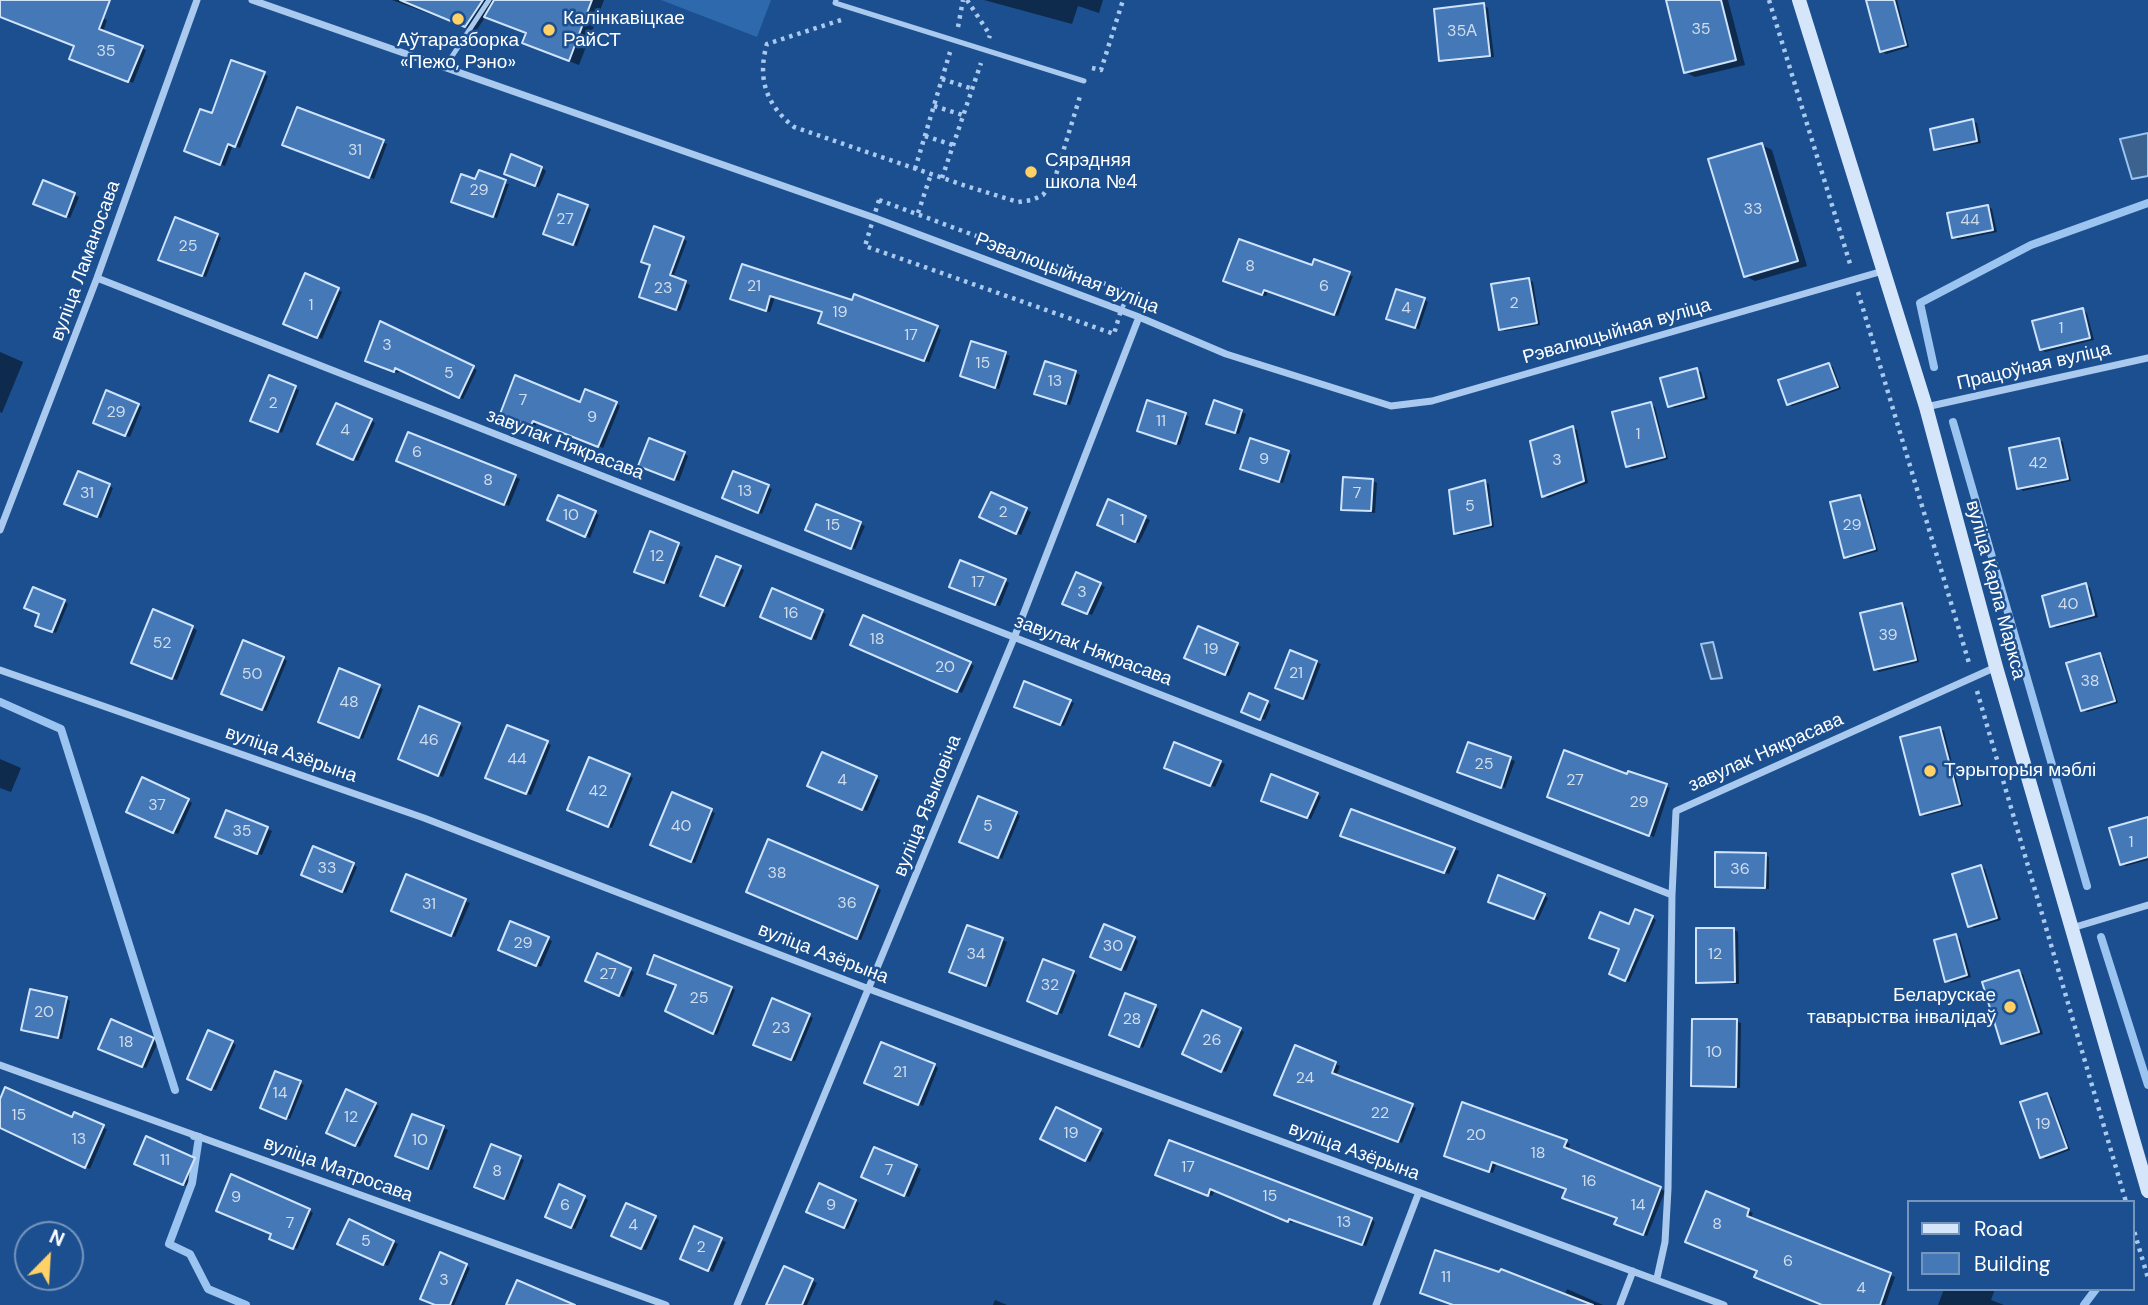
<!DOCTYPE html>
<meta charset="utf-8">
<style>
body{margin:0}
#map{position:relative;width:2148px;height:1305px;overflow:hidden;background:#1b4f8f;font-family:"DM Sans",sans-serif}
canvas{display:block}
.legend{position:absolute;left:1907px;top:1200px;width:228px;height:91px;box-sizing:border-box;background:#1b4f8f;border:2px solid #7695bc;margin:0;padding:9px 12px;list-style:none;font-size:21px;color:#fff}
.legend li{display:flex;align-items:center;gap:14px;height:35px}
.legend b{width:35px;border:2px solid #7695bc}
.north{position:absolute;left:14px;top:1221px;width:70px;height:70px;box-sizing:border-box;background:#1b4f8f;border:2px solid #7695bc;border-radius:50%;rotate:24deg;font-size:19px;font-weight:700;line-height:28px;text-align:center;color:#fff}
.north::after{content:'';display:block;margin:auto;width:24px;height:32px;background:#ffd166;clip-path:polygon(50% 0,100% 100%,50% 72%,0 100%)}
</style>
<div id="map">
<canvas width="2148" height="1305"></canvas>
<ul class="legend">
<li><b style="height:9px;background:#d6e6fa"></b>Road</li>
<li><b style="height:19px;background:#4478b7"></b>Building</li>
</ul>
<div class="north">N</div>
</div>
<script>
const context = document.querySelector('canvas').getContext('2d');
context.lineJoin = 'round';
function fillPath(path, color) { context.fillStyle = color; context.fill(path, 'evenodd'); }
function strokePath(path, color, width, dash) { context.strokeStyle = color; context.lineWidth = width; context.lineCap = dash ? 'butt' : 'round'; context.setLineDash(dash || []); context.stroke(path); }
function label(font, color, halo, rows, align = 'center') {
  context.font = font + ' "DM Sans",sans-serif'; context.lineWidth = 5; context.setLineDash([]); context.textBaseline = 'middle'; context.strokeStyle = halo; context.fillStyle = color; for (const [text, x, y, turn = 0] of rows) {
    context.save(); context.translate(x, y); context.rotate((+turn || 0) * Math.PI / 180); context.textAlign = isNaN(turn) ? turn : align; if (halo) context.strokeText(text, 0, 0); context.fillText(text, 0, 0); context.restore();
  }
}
fillPath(new Path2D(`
 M661,0H771L757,37Z`), '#2e69ad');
const water = new Path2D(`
 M2148,133V176L2132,179L2120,139Z
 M1713,642L1722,678L1711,679L1701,644Z`);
fillPath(water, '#3c6290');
strokePath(water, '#9cc4f0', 2);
fillPath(new Path2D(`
 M0,0H59L107,20L103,32L146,50L133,83L75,60L76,46L0,16Z
 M392,0H604L579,65L535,48L524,42L527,34L486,16L476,31Z
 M984,0H1103L1099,13L1078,6L1072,24Z
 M1667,0H1728L1745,65L1695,77L1685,72Z
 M1873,0H1897L1909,47L1886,54L1882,51Z
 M1484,5L1488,8L1494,57L1445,62L1441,60Z
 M264,74L268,76L240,148L233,145L225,166L191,153Z
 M298,109L387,144L374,179L288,147Z
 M1972,121L1977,123L1981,143L1940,151L1936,149Z
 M1762,145L1772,150L1807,266L1755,281L1745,276Z
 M542,168L546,171L539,187L510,176Z
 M476,182L509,184L497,218L458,203Z
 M44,183L79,197L70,218L39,206Z
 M1988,206L1992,209L1997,232L1958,240L1954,237Z
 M587,207L591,209L577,246L549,236Z
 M217,235L221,238L206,277L164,261Z
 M683,239L687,241L673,278L690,285L680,311L645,298Z
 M743,266L937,327L941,330L929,362L824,325V312L775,297L770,312L736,301Z
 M1313,267L1353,276L1338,316L1268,291L1266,296L1229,283Z
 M306,275L342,292L322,339L289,325Z
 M1529,279L1533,282L1540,325L1505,331L1501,329Z
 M1424,299L1428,302L1419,329L1393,321Z
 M2083,310L2087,313L2094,340L2045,352L2041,349Z
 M381,323L477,370L463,399L400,369L398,373L371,362Z
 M972,343L1010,356L999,389L966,378Z
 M0,352L23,362L2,413L0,412Z
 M1046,363L1080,375L1070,405L1041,395Z
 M1829,364L1833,367L1841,389L1792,406L1788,404Z
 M1696,370L1701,372L1708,399L1674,408L1670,406Z
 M270,378L299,390L282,433L257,423Z
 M1215,402L1246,414L1239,434L1208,424Z
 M616,403L620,406L603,448L537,422L535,428L506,416L581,405Z
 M1650,404L1655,407L1668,459L1632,469L1628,466Z
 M138,405L142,407L130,437L99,425Z
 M1185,414L1189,417L1180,445L1143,433Z
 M371,420L375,423L358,461L324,446Z
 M1573,428L1577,430L1588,483L1548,498L1544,496Z
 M409,434L520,479L509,506L402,463Z
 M2059,440L2063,442L2071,481L2023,491L2019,488Z
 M684,453L688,456L679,481L644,467Z
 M1288,453L1292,455L1283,483L1246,471Z
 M1373,481L1377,483L1375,513L1343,509Z
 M1485,482L1489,484L1494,527L1460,535L1456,533Z
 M109,486L113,488L101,518L70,506Z
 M768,487L772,489L762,514L728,500Z
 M992,494L1031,512L1021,535L986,519Z
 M1860,497L1864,499L1878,551L1850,559L1846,556Z
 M1109,502L1150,520L1139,543L1103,527Z
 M817,506L865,526L855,549L812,532Z
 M595,513L599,515L590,538L553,522Z
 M651,534L683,547L668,584L640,573Z
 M740,568L744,570L728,607L706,597Z
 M1077,574L1105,587L1092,615L1068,605Z
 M1005,581L1009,583L1000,606L955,588Z
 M2086,585L2090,588L2098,617L2056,628L2052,625Z
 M772,591L826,614L816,640L766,619Z
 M64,601L68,604L56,633L41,627Z
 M1902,605L1906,607L1919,662L1879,672L1875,669Z
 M154,612L197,630L177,680L137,664Z
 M1237,645L1241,647L1229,676L1191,659Z
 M1291,652L1321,664L1307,700L1282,690Z
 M2100,655L2104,658L2118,703L2087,712L2082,710Z
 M283,658L287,661L266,711L227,695Z
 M897,662L970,663L974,666L962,693Z
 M340,671L383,689L363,739L324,723Z
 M1070,701L1074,703L1064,726L1020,709Z
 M1267,702L1271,705L1265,720L1247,713Z
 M459,724L463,727L443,777L404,761Z
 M1940,729L1944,731L1963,806L1925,816L1921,813Z
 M547,743L551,745L531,795L492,780Z
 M1175,744L1225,764L1215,787L1170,770Z
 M1469,744L1515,761L1505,788L1463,773Z
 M0,759L21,768L11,792L0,788Z
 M1629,773L1670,788L1654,837L1554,798L1628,776Z
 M629,776L633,778L612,828L573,812Z
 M876,778L880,780L867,811L814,787Z
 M1317,794L1321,797L1311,819L1267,802Z
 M672,795L715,813L695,863L656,847Z
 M188,800L192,803L178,834L132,814Z
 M227,812L272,831L262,855L221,838Z
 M1352,812L1459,851L1449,874L1346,838Z
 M1016,813L1020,816L1002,859L965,843Z
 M2148,819V860L2126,866L2122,864Z
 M1765,855L1769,857V889L1716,886Z
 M353,865L357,867L346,893L307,877Z
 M1981,867L1985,869L2001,920L1974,928L1970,926Z
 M407,877L470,903L455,937L397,913Z
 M877,887L881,890L861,940L752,894Z
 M1544,895L1548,898L1538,920L1494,903Z
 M1652,917L1656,920L1629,982L1615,976L1630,926Z
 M968,927L1007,942L990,987L956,974Z
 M1734,930L1738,932L1739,984L1698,982Z
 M1956,936L1960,939L1971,977L1951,983L1947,980Z
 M1134,938L1138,941L1126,971L1096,958Z
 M548,939L552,941L541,967L504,951Z
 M630,970L634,972L624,997L591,983Z
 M1073,972L1077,975L1062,1014L1033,1003Z
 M2019,972L2023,974L2043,1034L2007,1045L2003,1043Z
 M731,988L735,990L717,1035L668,1010Z
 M1126,995L1159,1009L1143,1048L1115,1036Z
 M66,998L70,1001L62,1039L27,1031Z
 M809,1016L813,1018L795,1061L759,1046Z
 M1736,1021L1741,1023L1740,1088L1693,1085Z
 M112,1022L158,1042L146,1068L104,1051Z
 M1240,1029L1244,1032L1226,1072L1188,1056Z
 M232,1042L236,1045L216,1090L193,1081Z
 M1296,1047L1340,1066L1336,1076L1416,1108L1402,1143L1280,1097Z
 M934,1065L938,1068L923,1106L871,1084Z
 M276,1073L304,1085L290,1119L266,1109Z
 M347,1091L379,1106L360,1147L332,1134Z
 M2047,1095L2051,1097L2070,1150L2046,1159L2041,1157Z
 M0,1104L107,1129L90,1169L0,1127Z
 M1057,1109L1104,1133L1090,1162L1043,1138Z
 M413,1116L448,1130L432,1170L402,1158Z
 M147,1138L199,1162L188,1186L140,1165Z
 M1566,1142L1570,1144L1568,1150L1665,1191L1647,1236L1621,1225L1619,1218L1568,1189L1497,1162L1493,1173L1450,1158Z
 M875,1149L921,1169L909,1197L867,1178Z
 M520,1158L524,1160L508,1200L480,1189Z
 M1162,1176L1371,1219L1375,1222L1366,1246L1294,1220L1292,1223L1215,1190L1212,1196Z
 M584,1197L588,1200L575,1229L551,1218Z
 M855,1201L859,1203L848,1229L812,1214Z
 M627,1205L659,1220L646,1250L617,1238Z
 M309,1210L313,1213L297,1249L276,1240L273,1234Z
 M1749,1211L1753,1213L1750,1219L1895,1277L1885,1305H1824L1759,1271L1691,1243Z
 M349,1222L398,1244L388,1266L343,1245Z
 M695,1228L726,1242L713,1272L686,1260Z
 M466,1265L470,1268L454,1305H437Z
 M785,1268L817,1283L807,1305H768Z
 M1567,1289L1603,1305H1455L1565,1294Z
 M1944,1289H1995L1991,1300L2004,1305H1938Z
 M995,1300L1007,1305H993Z`), '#0007');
strokePath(new Path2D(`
 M1934,367L1920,303L2031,245L2148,203
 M1953,422L2087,886
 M0,702L61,729L175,1090
 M2101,937L2148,1085
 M194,1136L199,1137L192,1183L169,1244L190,1254L208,1289L246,1305
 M2084,1305L2096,1289`), '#9cc4f0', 8);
const building = new Path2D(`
 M0,0H110L99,29L143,46L128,82L69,59L74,46L0,17Z
 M400,0H483L465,27Z
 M494,0H592L569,61L522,43L526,33L484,17Z
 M1666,0H1721L1736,60L1684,73Z
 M1866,0H1894L1906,45L1880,52Z
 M1484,3L1490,56L1439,61L1434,9Z
 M231,60L265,72L235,147L228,144L220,165L184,151L200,109L212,113Z
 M297,107L384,140L369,178L282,145Z
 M1973,119L1977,141L1934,150L1930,129Z
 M1762,143L1798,261L1744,277L1708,159Z
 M511,154L542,167L535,186L504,174Z
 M479,170L506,180L493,217L451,202L461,174L475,179Z
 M43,180L75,193L66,217L33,204Z
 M558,194L588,205L573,245L543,234Z
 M1988,205L1993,230L1952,238L1947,213Z
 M175,217L218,234L202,276L158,260Z
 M654,226L684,237L670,275L686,281L676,310L639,297L650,265L641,262Z
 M1239,239L1312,265L1314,259L1350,272L1334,315L1264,290L1262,295L1223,281Z
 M742,264L852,300L854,294L938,326L924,361L818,323L822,312L770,296L766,311L730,299Z
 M305,273L339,288L317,338L283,324Z
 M1529,278L1537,323L1499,330L1491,284Z
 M1396,289L1425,298L1415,328L1386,319Z
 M2083,308L2090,338L2040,350L2032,321Z
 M380,321L474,366L459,398L395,368L394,372L365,361Z
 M971,341L1006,352L995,388L960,376Z
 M1045,361L1076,371L1066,404L1034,394Z
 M1829,363L1838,387L1787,405L1778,380Z
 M1697,368L1704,397L1668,407L1660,378Z
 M269,375L296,386L278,432L250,421Z
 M515,375L580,402L585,389L617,402L598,447L533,421L530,427L500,414Z
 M106,390L139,404L125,436L93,423Z
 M1147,400L1186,413L1176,444L1137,431Z
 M1214,400L1242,410L1235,433L1206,424Z
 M1651,402L1665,457L1626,467L1612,412Z
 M336,403L372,419L353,460L317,444Z
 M1573,426L1584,481L1542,497L1530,441Z
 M408,432L516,475L504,505L396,461Z
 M649,438L685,452L674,480L638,466Z
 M1250,438L1289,451L1279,482L1240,469Z
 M2059,438L2068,479L2017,489L2009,448Z
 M78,471L110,484L97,517L64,504Z
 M733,471L769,485L758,513L722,498Z
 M1343,477L1373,479L1371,511L1341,510Z
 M1485,480L1491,525L1454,534L1449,490Z
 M991,492L1027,508L1016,534L979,517Z
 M558,495L596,511L585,537L547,520Z
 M1860,495L1875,549L1844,558L1830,502Z
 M1108,499L1146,516L1135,542L1097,525Z
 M816,504L861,522L851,549L805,530Z
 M650,531L679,543L664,583L634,572Z
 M716,556L741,566L724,606L700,596Z
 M960,560L1006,579L995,605L949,587Z
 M1076,572L1101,583L1087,614L1062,604Z
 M2086,583L2094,615L2050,627L2042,596Z
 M33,587L65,600L52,632L35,626L39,614L24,608Z
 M772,588L823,610L811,639L760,617Z
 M1902,603L1916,660L1874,670L1860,613Z
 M153,609L193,626L172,679L131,663Z
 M863,615L971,662L957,692L850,645Z
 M1198,626L1238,643L1225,675L1184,658Z
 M243,640L284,657L262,710L221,694Z
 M1290,650L1317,661L1303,699L1275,688Z
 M2100,653L2115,701L2081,711L2066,663Z
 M339,668L380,685L359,738L318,722Z
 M1024,681L1071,700L1060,725L1014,707Z
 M1249,693L1268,701L1260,720L1241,712Z
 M419,706L460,723L438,776L398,759Z
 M507,725L548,741L526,794L485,778Z
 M1940,727L1960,804L1920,815L1900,737Z
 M1174,742L1221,761L1210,786L1164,768Z
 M1468,742L1511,757L1501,788L1457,772Z
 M1564,750L1627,774L1628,771L1667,784L1649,836L1547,797Z
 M822,752L877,776L862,810L807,786Z
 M589,757L630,774L608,827L567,810Z
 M1271,774L1318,793L1307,818L1261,801Z
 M142,777L189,799L173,833L126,812Z
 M672,792L712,809L691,862L650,845Z
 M978,796L1017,812L998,858L959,842Z
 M1351,809L1455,848L1444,873L1340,836Z
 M226,810L268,827L257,854L215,837Z
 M2148,817V857L2120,865L2109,828Z
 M768,839L878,886L857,939L746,892Z
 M313,846L354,863L342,892L301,875Z
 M1715,852L1766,853L1765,888L1715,887Z
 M1981,865L1997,918L1968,927L1952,874Z
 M406,874L466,899L451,936L391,911Z
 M1498,875L1545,894L1534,919L1488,902Z
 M1635,909L1653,916L1625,981L1609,974L1619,949L1589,938L1600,912L1629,924Z
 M510,921L549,937L536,966L498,950Z
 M1104,924L1135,937L1121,970L1090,957Z
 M967,925L1003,938L986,986L949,972Z
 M1696,928H1734L1735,982L1696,983Z
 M1956,934L1967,975L1945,982L1934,940Z
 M597,953L631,968L619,996L585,981Z
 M654,955L732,987L713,1034L665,1011L676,985L647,974Z
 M1043,959L1074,971L1057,1014L1027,1001Z
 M2019,970L2039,1032L2001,1044L1982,982Z
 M30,989L67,997L58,1038L21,1030Z
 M1125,993L1156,1005L1139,1047L1109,1035Z
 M772,998L810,1014L791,1060L753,1045Z
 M1202,1010L1241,1028L1221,1072L1182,1054Z
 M111,1019L154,1038L142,1067L98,1049Z
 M1692,1019H1737L1736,1087L1691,1086Z
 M208,1030L233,1041L211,1090L187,1079Z
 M881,1042L935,1064L918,1105L864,1083Z
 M1295,1045L1336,1062L1332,1073L1413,1104L1398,1142L1274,1095Z
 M275,1071L301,1081L286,1119L260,1108Z
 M5,1087L72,1117L74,1112L104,1125L85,1168L0,1128V1099Z
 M346,1089L376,1103L355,1146L326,1133Z
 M2047,1093L2067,1148L2040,1158L2020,1102Z
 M1462,1102L1567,1140L1564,1147L1661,1187L1643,1235L1614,1224L1617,1218L1562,1198L1566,1189L1492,1162L1489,1172L1444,1156Z
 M1056,1107L1101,1129L1085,1161L1040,1139Z
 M412,1114L444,1126L428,1169L395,1156Z
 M146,1136L195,1158L183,1185L134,1164Z
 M1169,1140L1372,1218L1362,1245L1289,1219L1288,1222L1210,1189L1208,1196L1155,1175Z
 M491,1144L521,1156L504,1199L474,1187Z
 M874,1147L917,1165L904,1196L861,1177Z
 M231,1174L310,1209L293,1249L269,1239L271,1234L216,1211Z
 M819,1183L856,1200L844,1228L806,1212Z
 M559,1184L585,1196L571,1228L545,1217Z
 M1706,1191L1749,1209L1747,1216L1891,1273L1880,1305H1822L1754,1277L1757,1271L1685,1242Z
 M626,1203L656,1216L641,1249L611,1236Z
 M349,1219L394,1241L383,1265L337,1244Z
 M694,1226L722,1238L708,1271L680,1259Z
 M1435,1250L1499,1272L1501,1269L1593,1305H1453L1420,1293Z
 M440,1252L467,1264L450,1305H435L420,1299Z
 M784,1266L813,1279L802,1305H766Z
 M517,1280L575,1305H506Z`);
fillPath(building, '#4478b7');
strokePath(building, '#cfe3fa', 2);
strokePath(new Path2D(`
 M967,0L990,35L989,38
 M1769,0L1851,267
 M841,20L767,44C757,78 766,105 794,127L963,185L1018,202L1032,200L1043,195L1055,178L1081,93
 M958,27L963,0
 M1092,68L1101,70L1123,0
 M942,79L973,89
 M934,106L963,115
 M925,136L953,145
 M915,169L950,52
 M942,178L981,63
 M879,200L1130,293L1121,310L1114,334L865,246Z
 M918,213L931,174
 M1858,292L1969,663
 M1977,691L2126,1202
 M2132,1224L2148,1278`), '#a9c9ee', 4.5, [3.5, 5]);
strokePath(new Path2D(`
 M836,0L835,3L1084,81
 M445,67L489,0`), '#a9c9ee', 5);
strokePath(new Path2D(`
 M252,0L875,218L1139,317L1226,354L1391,406L1432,401L1883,271
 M97,278L1672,895L1676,811L1996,667
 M1926,407L2148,358
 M0,530L97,278L197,0
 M0,670L424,818L869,989L1724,1305
 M2072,928L2148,905
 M0,1065L666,1305
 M1657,1278L1665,1242L1668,1189L1672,895
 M737,1305L1014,638L1139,317
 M1376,1305L1419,1192
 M1620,1305L1633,1271`), '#a9c9ee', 7);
strokePath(new Path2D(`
 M1799,0L1926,407L1996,667L2148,1191`), '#d6e6fa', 14);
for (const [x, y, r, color] of [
 [458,19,7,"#ffd166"],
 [549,30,7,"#ffd166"],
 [1031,172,7,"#ffd166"],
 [1930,771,7,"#ffd166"],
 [2010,1007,7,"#ffd166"]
]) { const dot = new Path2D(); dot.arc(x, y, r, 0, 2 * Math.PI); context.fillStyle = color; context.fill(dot); strokePath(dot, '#1b4f8f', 2.5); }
label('16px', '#d0dded', null, [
 ["35",1701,30],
 ["35А",1462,32],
 ["35",106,52],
 ["31",355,151],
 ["29",479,191],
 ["33",1753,210],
 ["27",565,220],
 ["44",1970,221],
 ["25",188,247],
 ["8",1250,267],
 ["21",754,287],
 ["6",1324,287],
 ["23",663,289],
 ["2",1514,304],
 ["1",311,306],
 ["4",1406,309],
 ["19",840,313],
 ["1",2061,329],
 ["17",911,336],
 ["3",387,346],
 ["15",983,364],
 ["5",449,374],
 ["13",1055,382],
 ["7",523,401],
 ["2",273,404],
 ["29",116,413],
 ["9",592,418],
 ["11",1161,422],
 ["4",345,431],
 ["1",1638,435],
 ["6",417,453],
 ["9",1264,460],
 ["3",1557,461],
 ["42",2038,464],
 ["8",488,481],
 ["13",745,492],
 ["31",87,494],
 ["7",1357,494],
 ["5",1470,507],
 ["2",1003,513],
 ["10",571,516],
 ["1",1122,521],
 ["15",833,526],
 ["29",1852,526],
 ["12",657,557],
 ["17",978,583],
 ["3",1082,593],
 ["40",2068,605],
 ["16",791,614],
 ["39",1888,636],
 ["18",877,640],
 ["52",162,644],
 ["19",1211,650],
 ["20",945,668],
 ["21",1296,674],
 ["50",252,675],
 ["38",2090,682],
 ["48",349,703],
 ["46",429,741],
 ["44",517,760],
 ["25",1484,765],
 ["4",842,781],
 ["27",1575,781],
 ["42",598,792],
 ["29",1639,803],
 ["37",157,806],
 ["40",681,827],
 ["5",988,827],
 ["35",242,832],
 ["1",2131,843],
 ["33",327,869],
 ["36",1740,870],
 ["38",777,874],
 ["36",847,904],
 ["31",429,905],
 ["29",523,944],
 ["30",1113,947],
 ["34",976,955],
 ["12",1715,955],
 ["27",608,975],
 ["32",1050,986],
 ["25",699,999],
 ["20",44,1013],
 ["28",1132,1020],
 ["23",781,1029],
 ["26",1212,1041],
 ["18",126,1043],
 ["10",1714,1053],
 ["21",900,1073],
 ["24",1305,1079],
 ["14",280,1094],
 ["22",1380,1114],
 ["15",19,1116],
 ["12",351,1118],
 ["19",2043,1125],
 ["19",1071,1134],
 ["20",1476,1136],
 ["13",79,1140],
 ["10",420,1141],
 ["18",1538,1154],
 ["11",165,1161],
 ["17",1188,1168],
 ["7",889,1171],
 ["8",497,1172],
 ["16",1589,1182],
 ["15",1270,1197],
 ["9",236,1198],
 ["6",565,1206],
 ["9",831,1206],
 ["14",1638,1206],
 ["13",1344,1223],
 ["7",290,1224],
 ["8",1717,1225],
 ["4",633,1226],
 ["5",366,1242],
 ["2",701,1248],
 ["6",1788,1262],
 ["11",1446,1278],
 ["3",444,1281],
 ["4",1861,1289]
]);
label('19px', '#fff', '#1b4f8f', [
 ["Калінкавіцкае",563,19],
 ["РайСТ",563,41],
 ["Аўтаразборка",458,41,"center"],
 ["«Пежо, Рэно»",458,63,"center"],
 ["Сярэдняя",1045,161],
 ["школа №4",1045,183],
 ["Тэрыторыя мэблі",1944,771],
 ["Беларускае",1996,996,"right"],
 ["таварыства інвалідаў",1996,1018,"right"]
], 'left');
label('19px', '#fff', '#1b4f8f', [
 ["вуліца Ламаносава",86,261,-70],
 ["Рэвалюцыйная вуліца",1067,274,21],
 ["Рэвалюцыйная вуліца",1617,332,-16],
 ["Працоўная вуліца",2034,367,-13],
 ["завулак Някрасава",565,445,21],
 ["вуліца Карла Маркса",1995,590,75],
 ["завулак Някрасава",1093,651,21],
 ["завулак Някрасава",1766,753,-24],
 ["вуліца Азёрына",291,755,19],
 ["вуліца Языковіча",928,806,-68],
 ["вуліца Азёрына",823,954,21],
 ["вуліца Азёрына",1354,1152,20],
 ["вуліца Матросава",338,1170,20]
]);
</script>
